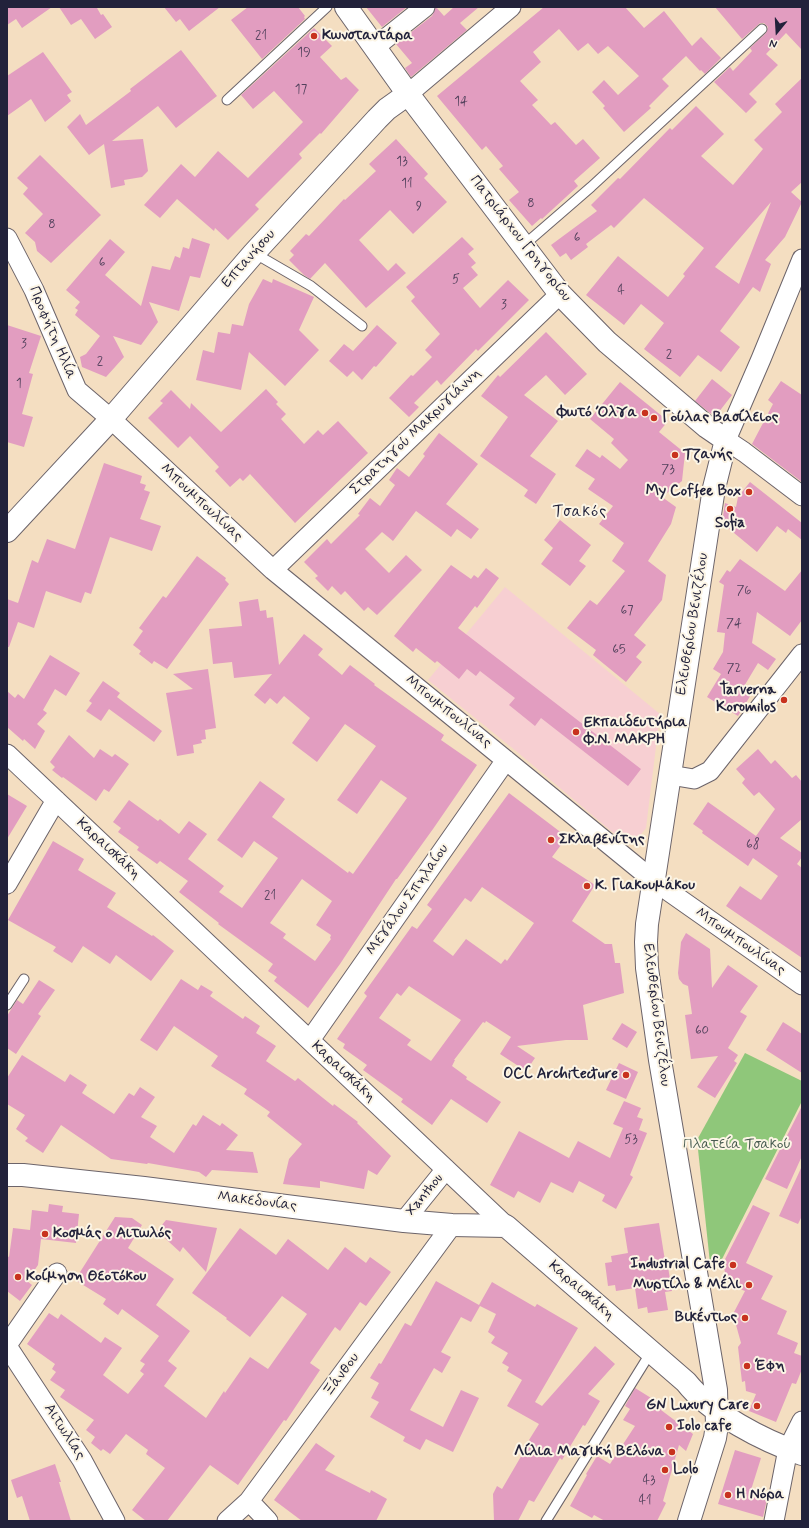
<!DOCTYPE html>
<meta charset="utf-8">
<style>
body{margin:0}
#map{position:relative;width:809px;height:1528px;overflow:hidden;background:#f4dec1;font-family:Mynerve,sans-serif}
canvas{display:block}
.frame{position:absolute;inset:0;border:8px solid #22223b;pointer-events:none}
.north{position:absolute;left:757px;top:12px;width:40px;height:40px;-webkit-text-stroke:3px #fcf5e5;paint-order:stroke;rotate:198deg;font-size:11px;font-weight:700;line-height:16px;text-align:center;color:#22223b}
.north::after{content:'';display:block;margin:auto;width:14px;height:18px;background:#22223b;clip-path:polygon(50% 0,100% 100%,50% 72%,0 100%)}
</style>
<div id="map">
<canvas width="809" height="1528"></canvas>
<div class="frame"></div>
<div class="north">N</div>
</div>
<script>
const context = document.querySelector('canvas').getContext('2d');
context.lineJoin = 'round';
function fillPath(path, color) { context.fillStyle = color; context.fill(path, 'evenodd'); }
function strokePath(path, color, width, dash) { context.strokeStyle = color; context.lineWidth = width; context.lineCap = dash ? 'butt' : 'round'; context.setLineDash(dash || []); context.stroke(path); }
function label(font, color, halo, rows, align = 'center') {
  context.font = font + ' Mynerve,sans-serif'; context.lineWidth = 4; context.setLineDash([]); context.textBaseline = 'middle'; context.strokeStyle = halo; context.fillStyle = color; for (const [text, x, y, turn = 0] of rows) {
    context.save(); context.translate(x, y); context.rotate((+turn || 0) * Math.PI / 180); context.textAlign = isNaN(turn) ? turn : align; if (halo) context.strokeText(text, 0, 0); context.fillText(text, 0, 0); context.restore();
  }
}
fillPath(new Path2D(`
 M505,587L660,714L646,828L639,837L630,842L623,841L516,751L428,680Z`), '#f7cfd2');
fillPath(new Path2D(`
 M745,1053L802,1081V1101L719,1265L714,1266L710,1263L697,1140Z`), '#8fc77a');
fillPath(new Path2D(`
 M7,7H52L22,28L16,19L7,25Z
 M59,7H99L97,8L101,15L103,14L112,27L95,39L81,19L71,25Z
 M164,7H220L189,31L180,19L176,22Z
 M248,7H298L305,16L304,17L305,19L262,59L231,20Z
 M366,7H407L382,27Z
 M436,7L444,16L454,7H479L460,23L467,30L411,77L405,68L412,63L396,44L432,16Z
 M544,7H625L644,28L664,11L692,46L701,37L721,58L705,74L701,70L700,71L686,56L662,79L669,86L649,106L651,108L624,132L603,108L605,106L592,92L604,80L618,95L639,76L608,46L598,54L588,43L578,51L559,29L533,52L541,62L520,81L538,100L532,105L551,125L555,122L576,145L583,139L600,158L574,181L578,186L542,219L541,218L532,226L509,200L519,192L499,169L503,166L486,146L482,150L437,96Z
 M715,7H802V50L786,33L766,54L778,65L749,94L757,102L746,113L714,82L730,67L733,71L752,51L750,48L766,33L768,27L764,23H760L742,39Z
 M314,28L332,46L320,57L341,80L346,77L359,90L321,134L320,133L299,154L302,158L255,205L259,209L228,240L215,228L214,231L177,199L160,218L144,205L181,164L195,177L218,151L248,178L303,122L274,91L253,109L241,95Z
 M181,50L217,96L176,128L158,106L112,141L143,139L148,171L142,177L124,180L125,185L111,188L104,144L89,155L67,127L80,114L86,125L131,91L130,89Z
 M43,52L72,92L67,95L71,101L45,122L31,99L7,116V76Z
 M802,78V182L791,192L802,202L785,237L765,260L771,264L760,292L753,287L720,331L740,347L721,372L698,355L680,377L644,349L664,323L641,304L624,325L586,295L618,256L668,297L685,276L683,274L704,248L644,198L614,228L611,225L586,244L588,247L571,260L566,253L560,257L551,245L597,211L591,205L618,178L620,179L670,128L672,130L696,106L724,134L701,156L733,185L763,149L754,140L782,112L775,104ZM771,202L739,284L715,267Z
 M396,139L428,174L424,178L447,202L413,234L390,210L359,240L388,271L396,263L406,273L366,308L325,263L310,279L304,275L289,260L294,255L290,251L306,234L309,236L344,199L345,200L376,171L369,164Z
 M40,155L101,215L51,263L37,251L35,242L25,233L43,214L23,194L28,188L17,178Z
 M462,237L474,249L468,254L476,263L471,267L478,275L463,288L480,308L508,280L529,300L478,351L476,349L441,385L437,380L414,403L419,407L409,417L389,398L411,375L413,376L432,357L425,350L440,334L411,301L415,297L406,287Z
 M192,238L210,244L200,278L190,276L179,311L149,302L158,322L141,345L113,336L124,357L106,377L82,367L80,357L86,354L100,336L75,315L78,310L75,308L80,302L66,290L110,239L125,252L105,275L141,306L152,266L170,270L175,256L180,258L183,247L189,249Z
 M263,279L272,283L273,279L314,297L299,330L319,350L285,386L249,352L241,390L196,380L203,350L214,353L218,332L230,334L232,324L243,326L249,304Z
 M7,325L41,336L29,373L33,374L22,414L33,417L24,447L7,442Z
 M377,325L397,343L376,367L374,366L362,380L353,371L347,377L329,361L344,344L353,351Z
 M546,332L587,374L565,395L546,375L524,395L558,421L530,456L556,474L536,504L524,496L528,490L480,456L508,417L481,396L498,375L500,377Z
 M712,379L732,395L715,417L695,401Z
 M781,381L802,395V482L752,444L773,404L768,400Z
 M620,382L668,421L659,432L685,453L682,481L662,497L676,507L671,524L648,561L666,575L662,600L634,635L646,645L636,657L642,662L626,682L593,655L596,650L567,628L590,600L597,605L625,571L612,561L624,543L599,524L613,506L588,489L595,479L575,466L587,449L600,458L602,455L620,469L628,460L611,443L614,439L590,419Z
 M266,389L278,402L276,404L286,414L281,419L304,444L318,430L323,435L338,421L368,453L295,523L250,474L243,481L240,478L230,487L215,471L219,467L190,436L178,448L148,418L163,403L160,401L171,390L190,409L191,403L221,432Z
 M439,433L478,464L446,504L479,529L471,539L457,529L451,537L416,511L393,541L382,532L365,549L389,573L406,555L422,570L377,615L368,607L364,611L345,591L341,595L332,586L328,591L315,578L318,576L304,562L327,539L331,544L360,515L358,514L370,498L380,506L395,485L389,480L397,468L409,477L425,456L423,454Z
 M104,463L142,476L140,483L146,485L144,490L150,492L140,519L161,526L152,551L110,537L91,594L85,592L81,603L46,591L34,628L18,622L9,647H7V599L18,603L32,560L38,563L47,539L75,549Z
 M750,482L802,523V540L788,529L786,533L777,526L757,552L722,523L725,503L736,507L738,497Z
 M560,520L591,545L579,561L586,566L570,586L541,564L553,548L544,540Z
 M197,556L226,578L225,580L229,584L167,669L154,661L152,664L139,654L141,651L133,645L143,631L139,628L163,596L166,598Z
 M740,559L785,591L802,570V620L790,636L757,612L752,643L776,659L768,670L758,663L743,688L752,693L738,716L707,697L721,674L713,669L723,652L725,633L717,632L724,585L719,582L727,570L730,572Z
 M451,565L471,579L474,575L478,578L486,568L499,578L477,608L475,606L458,628L641,769L628,786L541,718L535,726L509,705L515,698L480,671L476,676L467,669L459,679L437,661L435,663L416,648L413,652L394,636Z
 M258,599L260,611L266,610L267,618L273,617L279,665L304,634L323,649L318,655L342,675L350,665L375,684L374,685L444,735L441,740L477,765L433,829L397,879H396L340,964L308,1008L274,981L277,977L268,971L273,964L218,924L219,923L179,892L188,881L160,861L157,864L137,850L139,847L118,832L121,828L113,822L129,800L158,821L160,819L179,834L189,821L207,834L188,859L224,886L219,892L242,908L278,858L254,841L242,858L217,840L260,781L285,799L272,817L348,873L349,871L353,874L407,798L381,780L357,814L337,800L376,746L345,724L317,762L292,743L310,718L284,696L277,704L270,698L265,704L254,695L272,674L234,678L232,662L213,664L209,629L242,626L239,602ZM302,879L332,901L316,925L331,935L330,938L331,939L315,961L283,938L286,934L270,923Z
 M50,655L80,673L66,696L55,689L43,710L47,713L37,724L45,731L35,749L24,739L23,741L7,727V691L15,698L18,694L24,699Z
 M208,669L216,728L205,730L206,739L201,740L202,743L193,745L194,753L177,756L166,693L193,689L173,674Z
 M103,681L120,693L117,697L162,731L154,742L109,709L101,721L86,711L92,703L89,701Z
 M69,735L94,758L100,749L112,757L115,754L129,764L109,792L104,789L96,801L63,777L62,778L52,770L55,767L50,762Z
 M758,749L771,764L775,760L792,778L796,775L802,782V819L780,838L802,853V857L797,864L802,868V958L726,906L740,886L761,900L778,876L753,858L748,866L702,833L703,831L693,824L708,802L756,836L775,809L759,792L754,796L742,783L745,779L736,769Z
 M509,793L567,837L552,857L595,885L572,921L605,944H612L615,963H620L624,993L583,1005L588,1040H566L517,1046L535,1058L526,1071L500,1054L511,1037L486,1021L485,1023L483,1022L454,1060H455L452,1066L467,1077L466,1079L501,1102L487,1123L451,1099L432,1125L401,1102L403,1099L363,1070L367,1065L343,1048L345,1044L337,1039L367,996L364,993L412,926L417,929L432,909L427,905ZM482,887L534,923L507,961L505,959L501,964L466,939L453,956L433,941L465,898L471,902ZM409,986L461,1020L431,1061L407,1045L411,1040L379,1018L397,993L401,996Z
 M7,794L27,806L7,839Z
 M53,841L84,859L78,870L116,893L107,907L152,936L153,935L174,951L151,981L116,955L110,964L83,946L72,963L53,951L56,947L8,920Z
 M686,933L710,949L712,988L728,965L758,986L740,1012L747,1016L728,1048L738,1055L734,1061L737,1063L715,1098L697,1087L718,1056L691,1059L685,1015L692,1014L688,986L683,984L679,979L678,973L681,942Z
 M181,979L198,990L201,985L213,992L210,996L243,1019L245,1016L260,1026L256,1033L276,1046L266,1061L295,1081L298,1078L333,1106L334,1104L358,1122L357,1123L391,1156L377,1175L368,1170L364,1189L320,1181V1188L283,1184L289,1159L302,1144L267,1116L270,1112L244,1094L247,1089L211,1066L218,1056L174,1026L157,1051L140,1040Z
 M39,980L55,990L38,1014L41,1016L16,1054L7,1048V1016L17,1000L23,1004Z
 M783,1022L802,1034V1073L766,1050Z
 M622,1023L637,1032L627,1048L612,1039Z
 M22,1055L65,1082L70,1074L87,1085L82,1093L114,1114L129,1093L134,1096L140,1087L155,1097L141,1117L157,1126L150,1137L174,1153L193,1124L196,1126L203,1115L220,1126L222,1123L238,1135L226,1150L253,1152L258,1173L212,1170L206,1177L199,1172L148,1163L147,1164L111,1159L61,1125L43,1153L25,1141L28,1138L16,1129L25,1115L7,1104V1078Z
 M619,1063L638,1072L626,1099L606,1090Z
 M624,1101L641,1108L637,1117L643,1119L639,1130L647,1133L630,1175L633,1177L616,1209L602,1201L605,1195L579,1181L573,1193L551,1182L540,1203L518,1191L514,1198L490,1185L519,1131L569,1158L578,1141L610,1158L623,1128L613,1124Z
 M802,1106V1156L787,1189L765,1179Z
 M802,1166V1216L798,1224L779,1216Z
 M49,1204L63,1206L62,1212L79,1214L76,1243L41,1239L38,1265L27,1281L32,1285L20,1301L7,1291V1256L9,1257L13,1228L30,1230L32,1210L48,1212Z
 M753,1205L770,1213L746,1263L773,1276L761,1299L787,1311L777,1334L798,1343L794,1353L802,1356V1369L796,1384L792,1383L776,1422L749,1411L756,1394L746,1391L745,1381L742,1382L738,1347L741,1343L733,1314L745,1291L740,1289L742,1285L726,1277L723,1263Z
 M115,1217L132,1218L142,1225L128,1248L174,1279L156,1305L190,1331L168,1361L177,1368L164,1386L206,1418L224,1391L225,1393L250,1357L268,1369L307,1314L282,1296L250,1337L226,1319L227,1318L192,1293L240,1228L276,1255L288,1239L328,1270L345,1247L366,1263L370,1257L391,1272L366,1306L360,1302L340,1331L335,1327L310,1363L320,1370L286,1421L284,1420L238,1485L210,1465L167,1521H146L132,1510L165,1468L146,1454L148,1450L126,1434L110,1454L103,1449L101,1451L91,1443L95,1437L86,1430L94,1420L60,1397L65,1390L50,1380L56,1372L52,1369L55,1364L27,1344L49,1313L58,1319L61,1314L101,1343L105,1337L122,1348L103,1375L128,1394L144,1374L140,1371L145,1364L140,1361L159,1336L122,1309L118,1315L103,1304L106,1299L75,1280Z
 M166,1220L217,1228L206,1272L183,1247L180,1252L157,1231Z
 M659,1223L666,1267H668L672,1291L665,1292L668,1310L648,1313L647,1307L638,1309L635,1288L616,1291L615,1285L608,1286L605,1263L612,1262L611,1256L628,1253L624,1228Z
 M436,1281L479,1305L492,1282L535,1307L537,1304L578,1328L535,1402L542,1406L595,1346L615,1364L588,1394L600,1401L585,1426L583,1425L562,1460L560,1458L534,1502L529,1500L518,1521H494L493,1494L497,1486L502,1489L530,1441L529,1440L539,1424L507,1406L522,1380L507,1371L509,1367L502,1363L508,1353L491,1343L495,1337L488,1332L496,1314L480,1306L471,1322L461,1317L441,1352L451,1357L442,1373L434,1368L410,1410L443,1427L461,1390L479,1398L453,1452L426,1439L420,1450L403,1441L405,1437L370,1417L379,1402L371,1398L379,1383L370,1378L379,1363L381,1364L405,1323L411,1326Z
 M635,1388L664,1406L661,1410L693,1434L686,1451L679,1445L663,1501L666,1503L657,1521H605L594,1515L592,1518L570,1506L587,1475L586,1474L597,1456L610,1464L635,1426L623,1420L630,1409L625,1406Z
 M316,1443L335,1456L325,1470L370,1493L371,1490L387,1499L376,1521H302L274,1500Z
 M735,1450L761,1458L751,1490L767,1499L763,1517L718,1504Z
 M55,1464L61,1482H59L71,1521H30L22,1496L17,1498L11,1480Z`), '#e29dc0');
const lane = new Path2D(`
 M227,100L327,7
 M524,245L591,187L762,29
 M254,253L311,286L362,326
 M7,1005L24,979
 M546,1521L651,1352`);
const street = new Path2D(`
 M375,47L425,7
 M408,94L511,7
 M7,238L34,290L77,390L111,419L273,570L654,881L802,985
 M802,259L761,359L726,440L744,452L802,496
 M273,570L560,294
 M7,754L506,1226
 M670,775L694,779L710,771L802,654
 M7,884L56,800
 M310,1040L506,760
 M404,1221L446,1169
 M7,1345L57,1273
 M7,1346L82,1460L115,1521
 M249,1501L268,1521
 M227,1521L249,1501L452,1225
 M774,1521L788,1449L802,1421`);
const secondary = new Path2D(`
 M346,7L408,94L560,294L607,342L707,427L726,440L714,488L647,924L646,942L647,968L660,1060L716,1390L717,1425L715,1438L689,1521
 M7,531L111,419L254,253L377,119L387,109L408,94
 M7,1175H23L144,1188L404,1221L452,1225L506,1226L686,1382C711,1414 764,1441 802,1454`);
strokePath(lane, '#6c646a', 11);
strokePath(street, '#6c646a', 21);
strokePath(secondary, '#6c646a', 24);
strokePath(lane, '#fff', 9);
strokePath(street, '#fff', 19);
strokePath(secondary, '#fff', 22);
for (const [x, y, r, color] of [
 [314,36,4,"#c8321e"],
 [645,413,4,"#c8321e"],
 [654,418,4,"#c8321e"],
 [675,455,4,"#c8321e"],
 [749,492,4,"#c8321e"],
 [730,509,4,"#c8321e"],
 [784,700,4,"#c8321e"],
 [576,732,4,"#c8321e"],
 [551,840,4,"#c8321e"],
 [587,886,4,"#c8321e"],
 [626,1075,4,"#c8321e"],
 [45,1234,4,"#c8321e"],
 [733,1265,4,"#c8321e"],
 [18,1277,4,"#c8321e"],
 [749,1285,4,"#c8321e"],
 [745,1318,4,"#c8321e"],
 [747,1366,4,"#c8321e"],
 [757,1406,4,"#c8321e"],
 [669,1427,4,"#c8321e"],
 [672,1452,4,"#c8321e"],
 [665,1470,4,"#c8321e"],
 [728,1495,4,"#c8321e"]
]) { const dot = new Path2D(); dot.arc(x, y, r, 0, 2 * Math.PI); context.fillStyle = color; context.fill(dot); strokePath(dot, '#fcf5e5', 1.5); }
label('13px', '#52415c', null, [
 ["21",261,36],
 ["19",304,53],
 ["17",301,90],
 ["14",461,102],
 ["13",402,162],
 ["11",407,184],
 ["8",531,204],
 ["9",419,207],
 ["8",52,225],
 ["6",577,238],
 ["6",102,263],
 ["5",456,280],
 ["4",621,291],
 ["3",504,305],
 ["3",24,344],
 ["2",669,355],
 ["2",100,362],
 ["1",19,384],
 ["73",668,470],
 ["76",744,591],
 ["67",627,611],
 ["74",734,624],
 ["65",619,650],
 ["72",734,669],
 ["68",753,845],
 ["21",270,896],
 ["60",702,1031],
 ["53",631,1140],
 ["43",649,1481],
 ["41",645,1501]
]);
label('bold 15px', '#22223b', '#fcf5e5', [
 ["Κωνσταντάρα",322,36],
 ["Φωτό Όλγα",637,413,"right"],
 ["Γούλας Βασίλειος",662,418],
 ["Τζανής",683,455],
 ["My Coffee Box",741,492,"right"],
 ["Sofia",730,524,"center"],
 ["Tarverna",776,691,"right"],
 ["Koromilos",776,708,"right"],
 ["Εκπαιδευτήρια",584,723],
 ["Φ.Ν. ΜΑΚΡΗ",584,740],
 ["Σκλαβενίτης",559,840],
 ["Κ. Γιακουμάκου",595,886],
 ["OCC Architecture",618,1075,"right"],
 ["Κοσμάς ο Αιτωλός",53,1234],
 ["Industrial Cafe",725,1265,"right"],
 ["Κοίμηση Θεοτόκου",26,1277],
 ["Μυρτίλο & Μέλι",741,1285,"right"],
 ["Βικέντιος",737,1318,"right"],
 ["Έφη",755,1366],
 ["GN Luxury Care",749,1406,"right"],
 ["Iolo cafe",677,1427],
 ["Λίλια Μαγική Βελόνα",664,1452,"right"],
 ["Lolo",673,1470],
 ["Η Νόρα",736,1495]
], 'left');
label('15px', '#22223b', '#fcf5e5', [
 ["Πατριάρχου Γρηγορίου",520,239,52],
 ["Επτανήσου",249,259,-48],
 ["Προφήτη Ηλία",52,333,67],
 ["Στρατηγού Μακρυγιάννη",416,432,-44],
 ["Μπουμπουλίνας",201,503,43],
 ["Ελευθερίου Βενιζέλου",693,624,-81],
 ["Μπουμπουλίνας",448,712,39],
 ["Καραισκάκη",108,849,43],
 ["Μεγάλου Σπηλαίου",408,900,-55],
 ["Μπουμπουλίνας",740,942,35],
 ["Ελευθερίου Βενιζέλου",656,1015,83],
 ["Καραισκάκη",343,1072,43],
 ["Xanthou",425,1195,-51],
 ["Μακεδονίας",257,1202,7],
 ["Καραισκάκη",581,1291,41],
 ["Ξάνθου",342,1375,-54],
 ["Αιτωλίας",64,1432,57]
]);
label('15px', '#485c51', '#fcf5e5', [
 ["Πλατεία Τσακού",737,1145]
]);
context.letterSpacing = '1px';
label('16px', '#22223b', '#fcf5e5', [
 ["Τσακός",580,513]
]);
context.letterSpacing = '0px';
</script>
